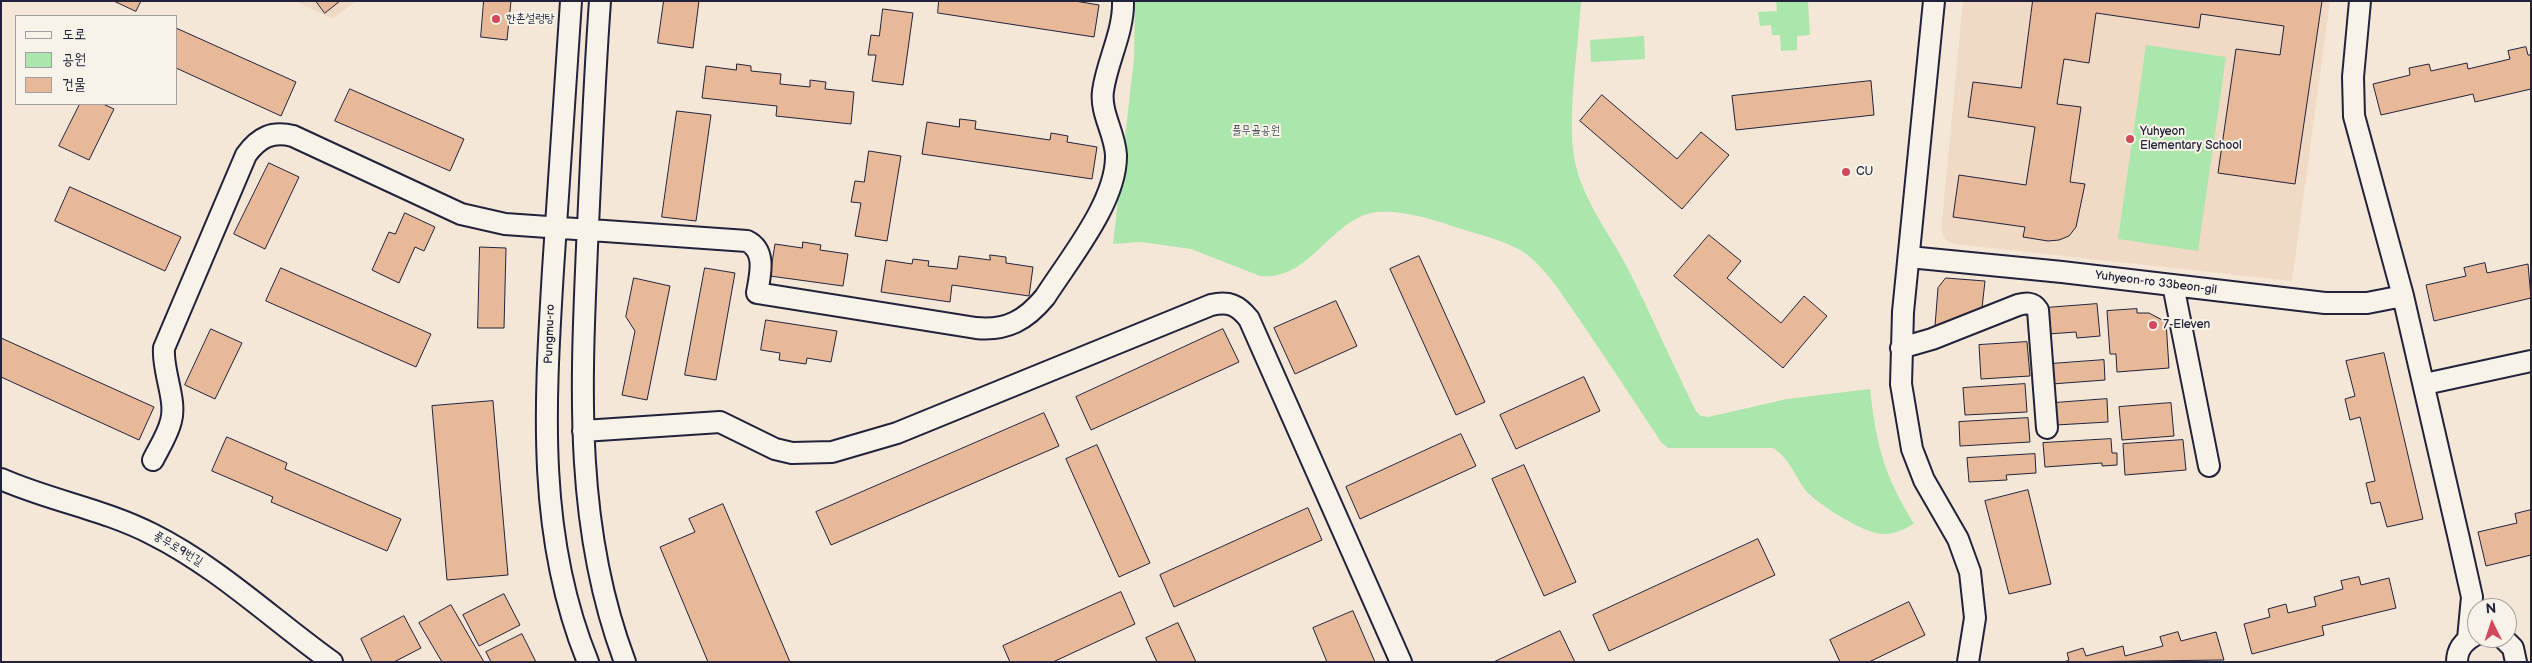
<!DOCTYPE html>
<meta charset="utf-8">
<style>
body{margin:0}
#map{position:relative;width:2532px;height:663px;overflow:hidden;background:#f4e7d8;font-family:"Balsamiq Sans","Poor Story",sans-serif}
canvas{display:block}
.frame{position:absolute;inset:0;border:2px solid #22223b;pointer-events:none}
.legend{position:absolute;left:15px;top:15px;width:162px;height:90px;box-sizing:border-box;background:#f7f3e8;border:1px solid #a29fa3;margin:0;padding:6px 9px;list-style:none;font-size:15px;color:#22223b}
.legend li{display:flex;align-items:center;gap:10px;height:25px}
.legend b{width:25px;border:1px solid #a29fa3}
.north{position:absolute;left:2467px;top:598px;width:50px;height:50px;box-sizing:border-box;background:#f7f3e8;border:1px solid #a29fa3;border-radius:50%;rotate:356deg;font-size:14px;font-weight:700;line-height:20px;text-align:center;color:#22223b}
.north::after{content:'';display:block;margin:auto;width:18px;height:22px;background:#d1495b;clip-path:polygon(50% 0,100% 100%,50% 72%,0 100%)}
</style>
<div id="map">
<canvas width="2532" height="663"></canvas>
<div class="frame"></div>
<ul class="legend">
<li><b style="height:6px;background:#f7f3e8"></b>도로</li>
<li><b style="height:14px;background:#abe7ad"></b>공원</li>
<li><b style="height:14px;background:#e7b998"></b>건물</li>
</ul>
<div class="north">N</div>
</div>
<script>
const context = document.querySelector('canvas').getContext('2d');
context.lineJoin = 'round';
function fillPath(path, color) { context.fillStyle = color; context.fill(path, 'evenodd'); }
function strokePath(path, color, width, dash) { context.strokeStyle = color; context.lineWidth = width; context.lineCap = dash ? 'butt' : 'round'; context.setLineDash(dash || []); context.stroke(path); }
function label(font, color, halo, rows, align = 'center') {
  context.font = font + ' "Balsamiq Sans","Poor Story",sans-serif'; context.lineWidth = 4; context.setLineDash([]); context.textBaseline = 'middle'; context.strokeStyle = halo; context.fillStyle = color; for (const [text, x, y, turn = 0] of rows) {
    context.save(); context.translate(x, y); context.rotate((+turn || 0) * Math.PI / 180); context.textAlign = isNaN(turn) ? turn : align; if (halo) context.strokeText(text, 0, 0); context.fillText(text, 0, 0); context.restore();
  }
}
fillPath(new Path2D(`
 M295,1H356L332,19Z
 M1963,1H2330L2292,281L1955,244L1946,241L1942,233V221Z`), '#f0d9c5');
fillPath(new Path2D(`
 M1135,1H1581C1578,49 1569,103 1573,150C1578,194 1607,229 1627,267C1651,314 1672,363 1696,411L1701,416L1708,417L1787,399L1870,389C1877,448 1883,472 1914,524C1905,529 1893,535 1882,534C1863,533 1821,506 1808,493C1795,478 1790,458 1773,448H1668L1661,442C1634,401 1607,360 1579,319C1564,298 1550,274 1530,257C1512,241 1472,233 1449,225C1429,218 1389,207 1367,214C1326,228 1307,281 1260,276L1191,249L1141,242L1113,244L1134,58Z
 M1776,1H1808L1810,35L1797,36V50L1781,51L1780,35H1772L1771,25L1760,26L1758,12L1777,11Z
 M1644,36L1645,59L1591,62L1590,40Z
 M2146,45L2226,57L2198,251L2118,239Z`), '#abe7ad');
const building = new Path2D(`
 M114,1H141L136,11Z
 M316,1H340L325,13Z
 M484,1H511L507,40L481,37Z
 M664,1H699L693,48L658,43Z
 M939,1H1075L1099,5L1094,37L938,13Z
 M2033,1H2322L2295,184L2218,173L2236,49L2280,55L2284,26L2201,14L2199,28L2096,13L2089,63L2064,59L2057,104L2081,107L2070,182L2085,184L2076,227L2069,236L2059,240L2048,241L2023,237L2025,227L1953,217L1959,175L2026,185L2035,127L1968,117L1973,82L2021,88Z
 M883,9L913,13L903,85L872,81L876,55H868L871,35L879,36Z
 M176,28L296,82L281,116L176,68Z
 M2526,47L2528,55H2531V89L2475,102L2473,94L2381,115L2373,84L2410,75L2409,68L2429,64L2431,71L2467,63L2468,69L2510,59L2508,51Z
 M737,64L751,66V71L781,74L780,84L810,87V80L826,82L825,89L854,92L851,124L776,116L777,106L702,98L706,66L736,70Z
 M1871,81L1874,115L1736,130L1732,96Z
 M350,89L464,139L450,171L335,121Z
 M1602,95L1677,159L1701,132L1729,155L1682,209L1580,121Z
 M80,104H103L114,109L89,160L59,146Z
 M677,111L711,115L696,221L662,217Z
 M960,119L976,121L975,129L1050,140L1051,133L1068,136L1067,142L1097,147L1092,179L922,154L927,122L959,127Z
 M869,151L901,156L887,241L855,236L861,203L851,202L855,181L864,182Z
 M269,163L299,177L265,249L234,234Z
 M70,187L181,237L165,271L55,221Z
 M405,213L435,227L424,251L415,247L399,283L372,270L389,232L395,234Z
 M1709,235L1741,261L1727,278L1781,323L1804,296L1827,316L1783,368L1674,276Z
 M803,242L821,245L820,250L848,254L843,286L770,276L775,244L802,248Z
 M480,247L506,248L504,328H478Z
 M990,255L1006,257V263L1033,267L1029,296L952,285L950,302L881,292L886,260L912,264L913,259L929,261L928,266L957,269L959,256L990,260Z
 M1419,256L1485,402L1456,415L1390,269Z
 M2485,263L2487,273L2528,264L2531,298L2434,321L2426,285L2466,276L2464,268Z
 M281,268L431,334L416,367L266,301Z
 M705,268L735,273L716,380L685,375Z
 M634,278L670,286L647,400L622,395L635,331L626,317Z
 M1946,278L1985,281L1982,308L1935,326L1938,288Z
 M1336,301L1357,346L1295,374L1274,328Z
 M2097,304L2100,336L2077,338L2076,332L2048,334L2045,308Z
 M2137,309V313H2149L2166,322L2169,368L2117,372L2116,354H2110L2107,311Z
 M766,320L837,331L831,362L807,358L806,364L779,360L780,353L761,350Z
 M211,329L242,343L215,399L185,385Z
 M1223,329L1239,362L1091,430L1076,397Z
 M1,338L154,407L139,440L1,377Z
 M2027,342L2030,376L1981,379L1979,345Z
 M2384,353L2423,519L2387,527L2380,502L2371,504L2366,483L2375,481L2360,417L2350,420L2345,399L2355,396L2346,361Z
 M2104,360L2105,380L2052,384L2050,364Z
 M1584,377L1600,411L1516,449L1500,415Z
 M2025,384L2027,412L1965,415L1963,388Z
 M2107,399L2108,422L2056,425L2054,403Z
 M493,401L508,575L447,580L432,406Z
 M2171,403L2174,436L2122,440L2119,407Z
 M1044,413L1059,446L831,545L816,512Z
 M2028,418L2030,442L1960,446L1959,422Z
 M1461,434L1476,466L1360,519L1346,487Z
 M227,437L287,463L285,469L401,519L387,551L271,502L273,497L212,471Z
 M2111,439L2112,453H2117V465L2102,466V463L2045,467L2043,443Z
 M2183,440L2186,470L2125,475L2123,444Z
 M1097,445L1150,563L1119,577L1066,459Z
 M2035,454L2036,473L2006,475L2007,480L1969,482L1967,458Z
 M1524,465L1576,582L1544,596L1492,479Z
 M2028,490L2051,584L2009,594L1985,501Z
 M723,504L790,662H708L660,547L695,532L689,519Z
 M1308,508L1322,540L1174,607L1160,575Z
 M2531,510V555L2486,566L2478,532L2517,523L2515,514Z
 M1758,539L1775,575L1609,651L1593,615Z
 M2359,577L2361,585L2389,578L2396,608L2322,626L2324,635L2252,654L2244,624L2270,617L2268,609L2286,604L2288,613L2316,606L2314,597L2343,589L2341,581Z
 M1121,592L1135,624L1053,662H1010L1003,646Z
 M504,594L520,625L479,646L463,615Z
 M1909,602L1925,635L1869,662H1840L1830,640Z
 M451,605L484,662H442L419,623Z
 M1353,611L1375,662H1327L1313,628Z
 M404,616L421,648L394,662H372L361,639Z
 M1178,623L1196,662H1157L1146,638Z
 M1560,631L1575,662H1494Z
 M2178,632L2181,641L2216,632L2224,660L2064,662L2069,660L2067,653L2083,648L2086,656L2123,646L2125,656L2163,646L2160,637Z
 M522,634L536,662H491L486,652Z`);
fillPath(building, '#e7b998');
strokePath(building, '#22223b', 1);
const minor = new Path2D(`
 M571,1C565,91 559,180 553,270C545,403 536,535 588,662
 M600,1C594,83 591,165 587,247C581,388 574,527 625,662
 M1934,1L1903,312L1901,384L1912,449L1924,480L1958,539L1970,572L1975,618L1968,662
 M2360,1L2353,77L2354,116L2403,296L2459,539L2472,597L2468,639
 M1909,257L2062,272L2325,303H2367L2403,296
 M2173,285L2209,466
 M1901,348L1932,339L2018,305C2026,303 2033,302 2038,310L2047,428
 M2425,384L2531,361
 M583,431L720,422L775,449L792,453L832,452L897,433L1211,305C1229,301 1238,305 1249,319L1401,662
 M153,460C159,448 168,434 171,421C177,400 162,371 164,348L246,155C259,137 272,131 293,136L461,214L505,224L747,241C767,251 760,275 757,293L976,328C1007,331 1026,320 1045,297C1070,258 1117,201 1116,155C1115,133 1100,113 1103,91C1107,61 1124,32 1123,1
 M1,479C51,501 103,509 152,534C218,567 272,619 332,662
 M2503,638L2513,648L2516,662
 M2457,662C2457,648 2465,640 2477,634`);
strokePath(minor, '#22223b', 24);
strokePath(minor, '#f7f3e8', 20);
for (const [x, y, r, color] of [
 [496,19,5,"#d1495b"],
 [2130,139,5,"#d1495b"],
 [1846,172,5,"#d1495b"],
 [2153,325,5,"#d1495b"]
]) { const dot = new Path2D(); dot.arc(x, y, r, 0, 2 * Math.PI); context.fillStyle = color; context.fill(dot); strokePath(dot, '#f7f3e8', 2); }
label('12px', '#22223b', '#f7f3e8', [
 ["한촌설렁탕",506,19],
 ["Yuhyeon",2140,132],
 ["Elementary School",2140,146],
 ["CU",1856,172],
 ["7-Eleven",2163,325]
], 'left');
label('12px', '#445358', '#f7f3e8', [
 ["풀무골공원",1256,131]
]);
label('12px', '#22223b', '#f7f3e8', [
 ["Yuhyeon-ro 33beon-gil",2156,283,7],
 ["Pungmu-ro",550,334,-88],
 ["풍무로9번길",178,549,31]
]);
</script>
